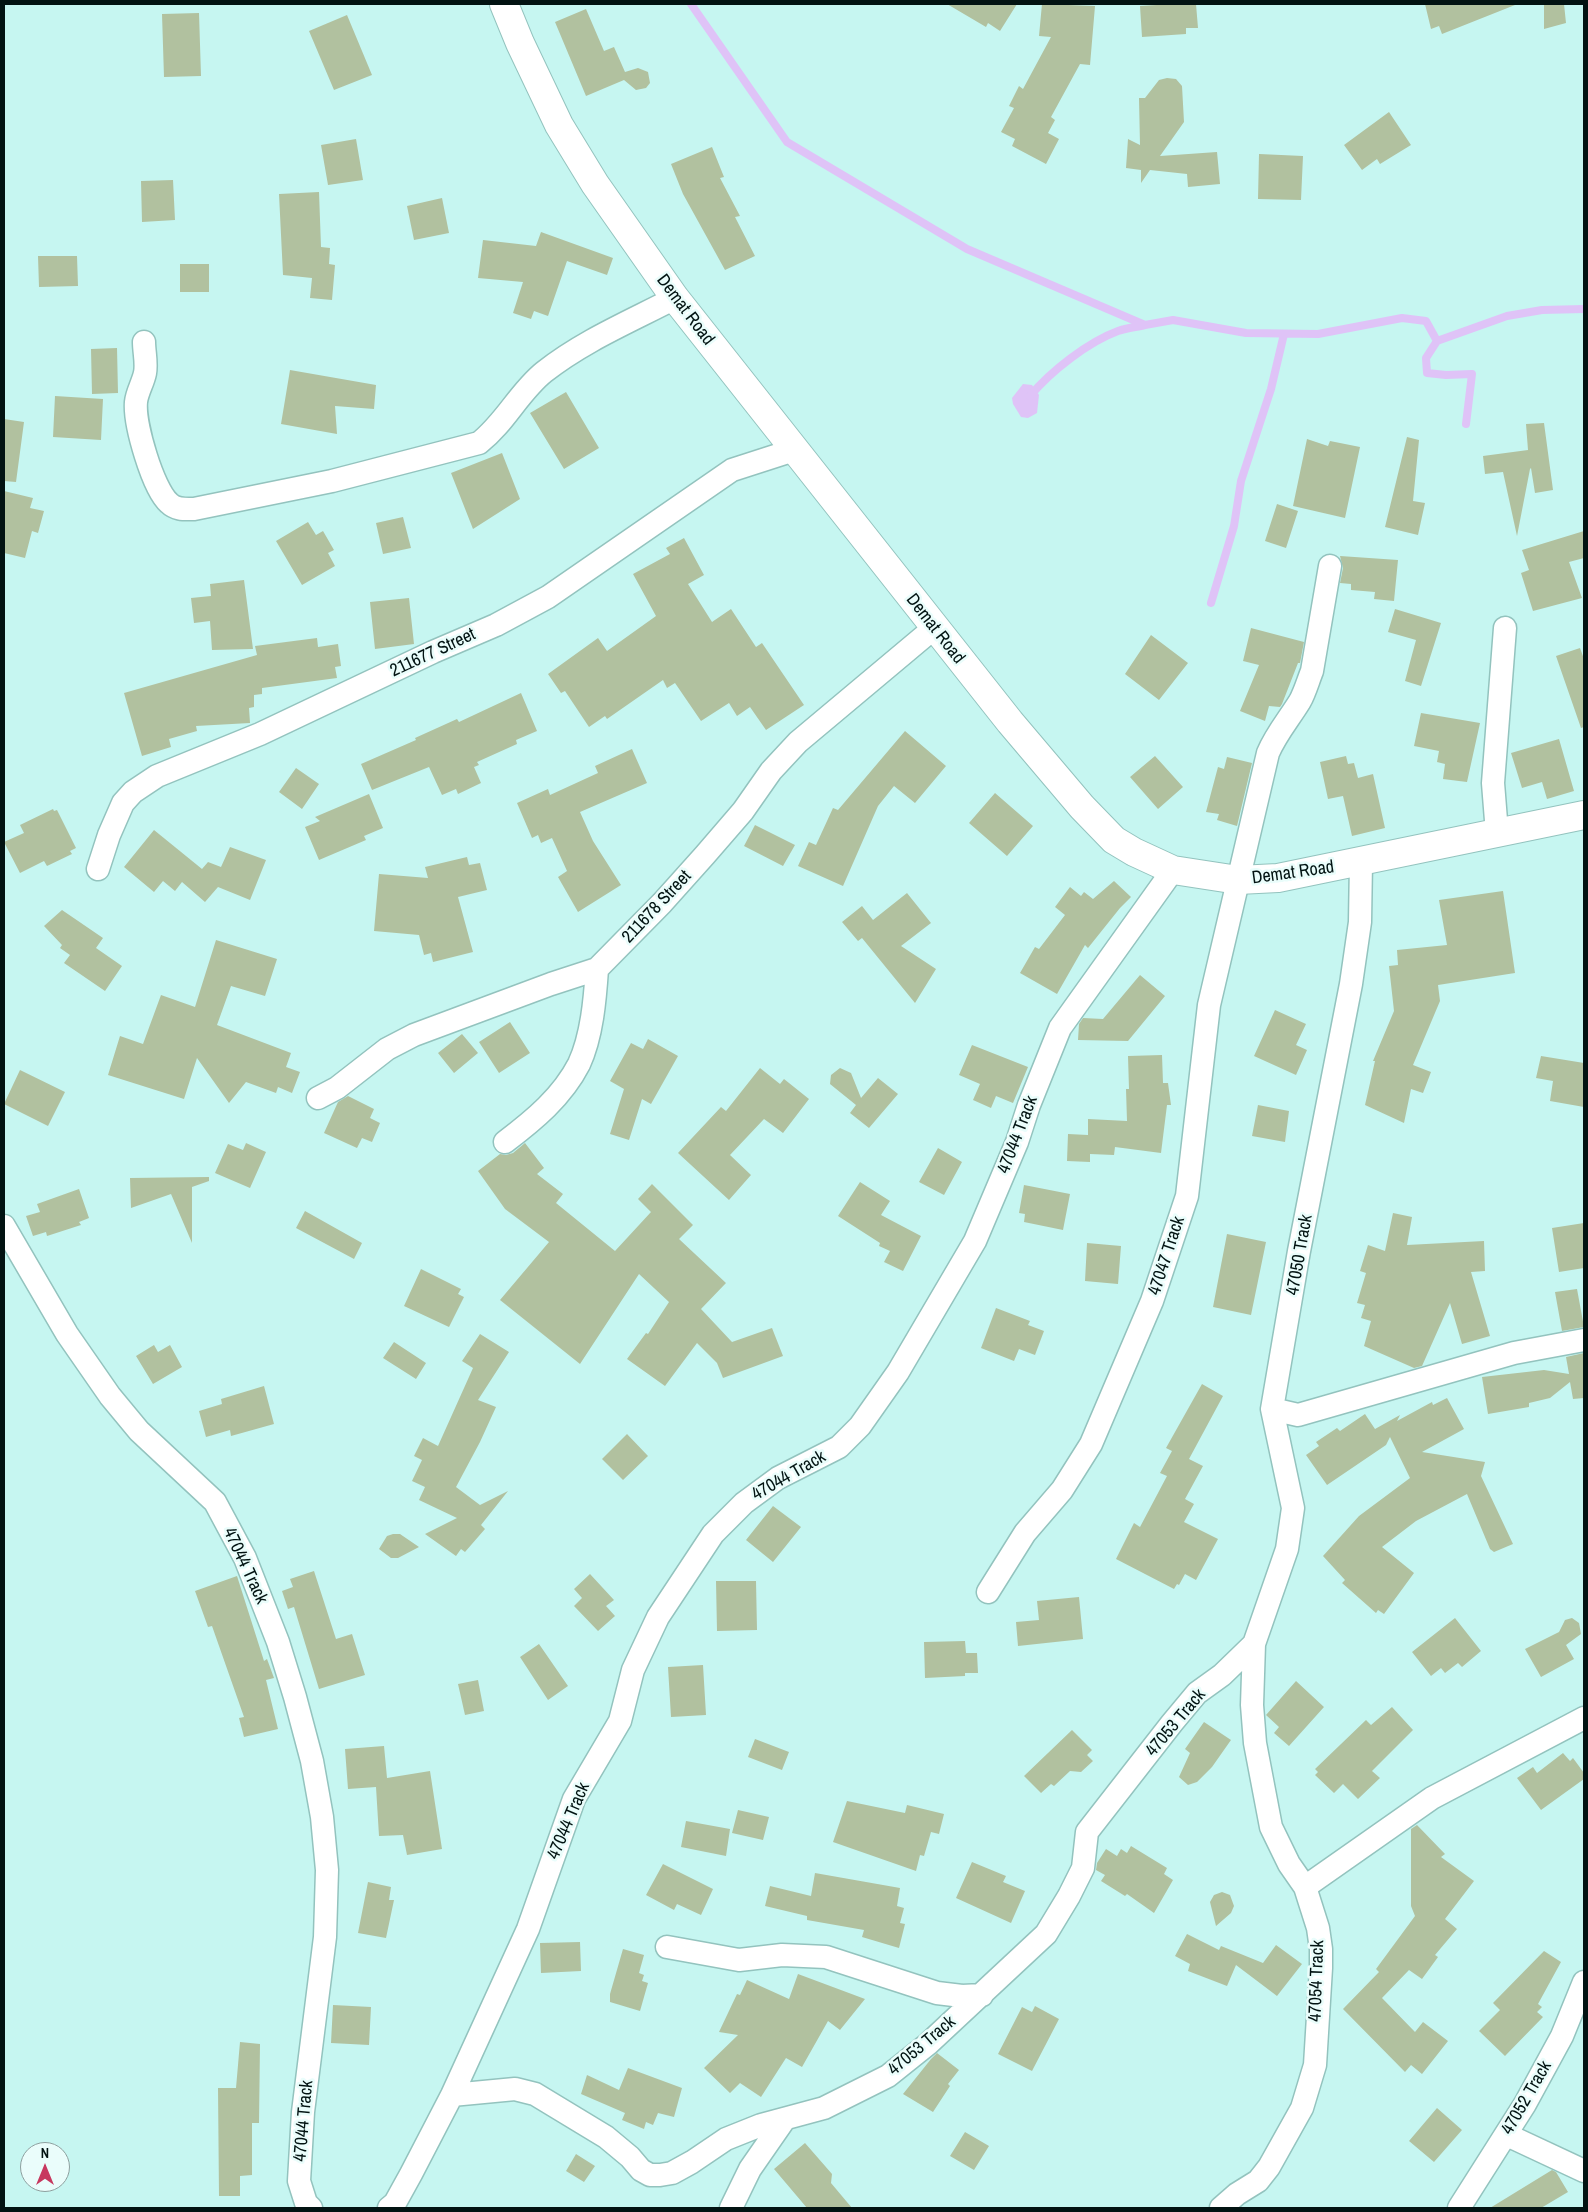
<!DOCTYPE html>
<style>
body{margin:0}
#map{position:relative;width:1588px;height:2212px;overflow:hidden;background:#c6f6f1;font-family:"Archivo Narrow",sans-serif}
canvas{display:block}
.frame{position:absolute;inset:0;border:5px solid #021312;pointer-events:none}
.north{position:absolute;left:20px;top:2142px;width:50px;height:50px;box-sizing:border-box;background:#eafdfb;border:1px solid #8d9f9e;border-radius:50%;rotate:0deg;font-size:14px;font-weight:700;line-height:20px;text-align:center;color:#021312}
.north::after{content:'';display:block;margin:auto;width:18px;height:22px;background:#c7385f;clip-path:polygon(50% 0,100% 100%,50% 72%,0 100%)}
</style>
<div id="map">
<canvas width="1588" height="2212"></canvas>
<div class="frame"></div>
<div class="north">N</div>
</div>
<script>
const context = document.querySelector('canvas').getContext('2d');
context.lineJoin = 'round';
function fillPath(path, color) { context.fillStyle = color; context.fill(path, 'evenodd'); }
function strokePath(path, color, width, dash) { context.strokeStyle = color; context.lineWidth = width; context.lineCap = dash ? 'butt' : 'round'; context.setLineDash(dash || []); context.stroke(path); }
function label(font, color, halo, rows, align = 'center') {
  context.font = font + ' "Archivo Narrow",sans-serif'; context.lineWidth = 5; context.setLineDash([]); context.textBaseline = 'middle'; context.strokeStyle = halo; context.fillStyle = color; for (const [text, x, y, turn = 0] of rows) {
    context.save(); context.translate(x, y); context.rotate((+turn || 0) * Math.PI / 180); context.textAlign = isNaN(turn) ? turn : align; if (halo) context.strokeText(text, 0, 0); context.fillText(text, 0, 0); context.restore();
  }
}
fillPath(new Path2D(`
 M1023,384L1032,385L1039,395L1037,413L1028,418L1021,417L1013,404L1012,398Z`), '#dfc3f7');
strokePath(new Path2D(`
 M691,4L787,142L967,249L1145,325L1173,320L1246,333L1318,334L1402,318L1426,321L1437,341L1507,316L1542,310L1584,309
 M1437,341L1426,358L1427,373L1446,375L1472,374L1466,424
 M1030,396C1051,371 1088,342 1118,331C1127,328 1137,327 1145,325
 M1211,603L1234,526L1241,481L1271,389L1284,334`), '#dfc3f7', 8);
fillPath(new Path2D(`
 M947,4H1017L1000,31L988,23L986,27Z
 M1042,4L1095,6L1090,65L1080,64L1051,117L1055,120L1048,133L1059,139L1046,164L1012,146L1015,139L1001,132L1014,108L1009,106L1019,86L1023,89L1051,37L1039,36Z
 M1173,4H1196L1198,28H1186V34L1142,37L1140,6Z
 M1425,4H1515V5L1442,34L1439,26L1431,29Z
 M1544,4H1564L1566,23L1544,29Z
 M586,9L604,51L614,47L625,72L638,68L648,72L650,83L646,88L636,90L624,80L586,96L555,22Z
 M199,13L201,76L164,77L162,14Z
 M347,15L372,75L334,90L309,31Z
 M1167,78L1176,79L1182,86L1184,122L1160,156L1217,152L1220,184L1188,187L1187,174L1150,170L1141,183V170L1126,168L1128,139L1140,145L1139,98H1145L1159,80Z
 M1389,112L1411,145L1380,164L1377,159L1362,170L1344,145Z
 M356,139L363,180L328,185L321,145Z
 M712,147L724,177L720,178L740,216L735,217L755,256L725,270L683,194L671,164Z
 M1259,154L1303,156L1301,200L1258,199Z
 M173,180L175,220L142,222L141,181Z
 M319,192L321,247L330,248L329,264L335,265L332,300L310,298L312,278L283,275L279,194Z
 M442,198L449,233L414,240L407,206Z
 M541,232L613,258L607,275L567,261L548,316L534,311L531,319L513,313L523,282L478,278L483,240L536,246Z
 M38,256H77L78,286L39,287Z
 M180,264H209V292H180Z
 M117,348L118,393L92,394L91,349Z
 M290,370L376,385L374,409L335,406L337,434L281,424Z
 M566,392L599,448L564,469L530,413Z
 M55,396L103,399L101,440L53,437Z
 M4,419L24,422L16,482L4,481Z
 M1544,423L1553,490L1535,493L1531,468L1530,469L1517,536L1503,472L1485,474L1483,456L1528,450L1526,424Z
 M1407,437L1419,440L1413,501L1425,503L1418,535L1385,527Z
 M1307,439L1328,446L1330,441L1360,447L1345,518L1293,506Z
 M502,453L520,499L473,529L451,473Z
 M4,491L33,498L30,508L44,511L38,533L32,531L25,558L4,553Z
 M1277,504L1298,511L1286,548L1265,541Z
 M403,517L411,548L383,554L376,523Z
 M308,522L316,535L323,531L334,550L328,553L335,566L302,585L276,541Z
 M1584,531V558L1569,562L1582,598L1533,611L1521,573L1529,570L1522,550Z
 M684,538L704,575L688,584L712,622L731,609L756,647L762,643L804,705L766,730L750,707L737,716L729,703L701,721L675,683L667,688L663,680L607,719L605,716L589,727L565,691L561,693L548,674L598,638L607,651L656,616L633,574L670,554L666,548Z
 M1340,556L1398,560L1394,601L1374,599L1375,592L1351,590V584L1340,583L1343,568Z
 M244,580L253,649L212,650L210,621L194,623L191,598L211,596L210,584Z
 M409,598L414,644L375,649L370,602Z
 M1395,609L1441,623L1421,686L1405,681L1416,640L1388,632Z
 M1251,628L1304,642L1300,663H1298L1282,704L1280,707L1269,706L1265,721L1240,711L1259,665L1243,661Z
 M1151,635L1188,663L1159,700L1125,674Z
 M317,638L318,647L338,644L341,666L335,667L337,678L262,688V694L254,695V707L249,708L250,723L196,726L197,731L169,739L171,747L142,756L124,693L257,655L255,646Z
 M1580,648L1584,659V727L1581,728L1556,656Z
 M521,693L537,731L516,740L517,744L477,762L479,765L474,767L481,783L458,794L456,789L442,795L429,767L372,790L361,764L416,740L415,738L457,719L459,722Z
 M1421,713L1480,723L1467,782L1443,779L1445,764L1437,762L1439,751L1414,746Z
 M905,731L946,766L915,803L894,786L878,806L843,886L798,866L809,842L816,845L833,808L838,810Z
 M1559,739L1574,791L1547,799L1542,782L1522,788L1511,753Z
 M632,749L647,783L580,812L593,841L621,885L578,912L558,877L567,871L552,838L541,843L538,835L532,838L517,803L548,789L550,795L598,773L595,766Z
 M1155,756L1183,787L1158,809L1130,777Z
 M1346,756L1348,764L1354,763L1358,778L1373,774L1385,828L1352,836L1343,796L1328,799L1320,762Z
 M1227,757L1252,763L1237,826L1217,820L1219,814L1206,812L1218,767L1224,769Z
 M296,768L319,784L302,809L279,792Z
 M995,793L1033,826L1007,856L969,823Z
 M369,794L383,828L364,836L366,840L319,860L305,827L320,821L315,817Z
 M53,809L54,811L57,810L76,848L70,851L72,854L47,866L44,861L20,873L4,842L24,833L20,825Z
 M755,825L795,845L783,866L744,846Z
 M154,830L202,869L208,862L221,867L230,847L266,860L250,900L218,887L205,902L182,882L175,891L163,881L154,892L124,867Z
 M467,857L469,865L480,863L487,890L458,897L473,952L433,962L431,953L424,955L419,935L374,931L379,874L428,878L425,867Z
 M1114,881L1131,897L1120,908L1088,948L1085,945L1057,994L1020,973L1035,947L1039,949L1065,915L1055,907L1070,887L1081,896L1084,892L1093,899Z
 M1503,891L1515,973L1438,985L1440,1001L1413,1065L1431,1072L1423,1093L1411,1089L1404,1123L1365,1105L1375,1061H1373L1394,1011L1389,966L1398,965L1397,950L1447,945L1439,900Z
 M907,893L931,923L901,946L936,969L915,1003L862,938L858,941L842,922L862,906L873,920Z
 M62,910L103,938L96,948L122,966L105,991L64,963L70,955L60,948L62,945L44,926Z
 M216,940L277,959L265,996L231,986L217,1025L291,1053L286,1067L300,1072L292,1093L278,1087L276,1093L246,1082L229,1103L197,1058L184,1099L108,1075L120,1036L143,1044L161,995L195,1007Z
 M1140,975L1165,996L1128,1041L1078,1040L1079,1024L1083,1018L1103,1019Z
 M1275,1010L1306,1024L1296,1045L1307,1050L1296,1075L1254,1056Z
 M510,1022L530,1053L499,1073L479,1042Z
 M462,1034L478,1053L454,1073L438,1053Z
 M648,1039L678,1056L651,1104L642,1099L629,1140L610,1134L624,1089L610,1081L631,1043L643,1049Z
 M972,1045L1028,1067L1013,1103L996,1096L991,1108L973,1100L980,1084L959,1075Z
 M1162,1055L1163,1083H1168L1171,1105H1167L1161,1153L1115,1147L1114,1155L1090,1154V1162L1067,1161L1068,1134L1088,1135V1119L1127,1121L1126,1089H1129L1128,1056Z
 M1541,1056L1584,1063V1107L1550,1101L1553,1081L1536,1078Z
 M760,1068L780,1084L784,1079L809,1099L783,1133L764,1119L730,1155L751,1175L729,1200L678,1153L721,1107L726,1111Z
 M840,1068L851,1073L861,1098L878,1078L898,1094L869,1128L850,1113L856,1105L830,1084L831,1075Z
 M20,1070L65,1092L48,1126L4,1104Z
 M348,1096L374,1109L370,1118L380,1123L372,1142L362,1138L357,1148L324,1133L338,1102Z
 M1258,1105L1289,1111L1285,1142L1252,1136Z
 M246,1143L266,1152L250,1188L215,1173L228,1144L243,1150Z
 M525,1143L544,1168L537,1174L563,1194L556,1203L615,1251L651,1212L638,1199L652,1184L693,1225L679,1239L726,1283L701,1309L732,1342L772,1328L783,1356L723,1378L717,1363L697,1343L665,1386L627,1359L646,1333L648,1334L669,1302L639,1274L580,1364L500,1300L549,1242L505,1209L478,1171L500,1154L506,1155L513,1153Z
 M938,1148L962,1162L944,1195L919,1182Z
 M209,1177V1181L192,1187V1243L171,1194L131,1208L130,1178Z
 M860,1182L890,1201L881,1215L921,1236L903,1271L884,1262L890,1251L879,1246L880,1243L838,1216Z
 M1024,1185L1070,1194L1063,1230L1024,1222L1025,1214L1019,1213Z
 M79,1189L89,1218L79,1222L81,1225L47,1236L46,1232L33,1236L26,1216L40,1212L37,1204Z
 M305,1211L362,1243L354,1259L296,1228Z
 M1393,1213L1412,1217L1407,1245L1484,1241L1485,1271L1471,1272L1490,1336L1462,1344L1450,1303L1422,1366L1414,1368L1364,1346L1371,1321L1361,1318L1365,1305L1357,1303L1366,1273L1360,1271L1368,1245L1385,1251Z
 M1584,1223V1268L1559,1272L1552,1228Z
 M1227,1234L1266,1242L1251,1315L1213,1307Z
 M1087,1243L1121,1246L1118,1284L1085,1281Z
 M421,1269L461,1289L458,1294L464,1297L449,1327L404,1306Z
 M1577,1289L1584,1327L1562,1331L1555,1292Z
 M996,1308L1030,1321L1028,1325L1044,1331L1035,1355L1019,1349L1014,1361L981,1348Z
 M480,1334L509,1352L478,1400L496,1407L480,1442L456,1487L480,1505L508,1491L481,1525L485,1529L465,1552L461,1549L456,1556L425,1534L457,1518L419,1500L425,1487L412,1481L422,1460L414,1456L423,1438L438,1446L473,1368L462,1361Z
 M394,1342L426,1363L416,1379L383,1358Z
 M154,1345L158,1352L170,1345L182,1367L153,1384L136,1356Z
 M1584,1353V1398L1573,1399L1570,1382L1550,1398L1529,1403V1407L1488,1414L1482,1377L1544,1370L1569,1374L1566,1357Z
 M1202,1384L1223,1396L1189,1459L1203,1466L1185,1499L1194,1504L1184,1522L1218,1539L1196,1580L1185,1574L1179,1585L1177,1584L1174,1589L1116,1559L1134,1523L1140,1527L1167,1476L1160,1473L1172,1451L1166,1448Z
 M264,1386L274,1424L231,1436L230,1430L206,1437L199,1411L222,1404L221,1399Z
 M1447,1398L1464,1429L1422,1452L1485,1462L1481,1476L1513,1544L1494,1552L1490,1549L1467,1494L1416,1521L1382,1547L1414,1573L1384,1614L1378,1610L1376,1613L1342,1583L1345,1580L1323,1556L1359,1516L1410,1478L1390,1437L1386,1445L1327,1485L1306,1455L1319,1446L1316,1442L1337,1428L1340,1431L1365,1414L1375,1429L1400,1415L1397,1421L1432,1402L1433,1405Z
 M627,1434L648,1456L623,1480L602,1459Z
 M773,1506L801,1527L773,1562L746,1540Z
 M393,1534H400L419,1547L398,1558H391L379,1549L387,1536Z
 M314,1571L336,1639L352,1634L365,1675L319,1689L294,1607L288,1609L282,1591L293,1587L290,1579Z
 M590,1574L614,1600L606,1606L615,1616L598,1631L574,1606L582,1598L574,1589Z
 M237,1576L264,1661L267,1659L274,1678L266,1680L278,1729L244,1737L239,1718L244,1717L212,1626L208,1627L195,1591Z
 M716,1581H756L757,1630L717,1631Z
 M1079,1597L1083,1639L1018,1646L1016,1622L1039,1620L1037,1601Z
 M1455,1618L1481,1651L1462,1667L1458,1663L1445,1673L1441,1668L1431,1676L1412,1652Z
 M1572,1618L1579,1623L1581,1634L1566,1645L1574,1659L1541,1677L1525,1649L1559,1632L1565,1620Z
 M965,1641L966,1653H977L978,1673H965V1676L925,1678L924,1642Z
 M539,1644L568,1686L548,1700L520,1657Z
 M703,1665L706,1715L671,1717L668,1667Z
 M478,1680L484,1711L465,1715L458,1684Z
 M1296,1681L1324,1707L1289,1746L1274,1733L1279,1727L1266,1715Z
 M1392,1707L1413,1730L1372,1771L1380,1778L1358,1799L1343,1784L1334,1793L1315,1775L1318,1772L1315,1769L1366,1720L1371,1725Z
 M1204,1722L1231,1740L1212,1767L1197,1782L1188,1785L1179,1777L1190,1753L1185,1749Z
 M1072,1730L1092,1750L1087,1755L1093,1761L1081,1772L1070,1771L1054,1786L1051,1784L1041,1793L1024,1776Z
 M755,1739L789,1752L782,1770L748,1757Z
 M384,1746L387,1778L430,1771L442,1849L407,1855L403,1835L379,1836L376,1787L348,1789L345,1749Z
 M1563,1753L1570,1761L1573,1758L1584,1773V1779L1541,1810L1517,1778L1533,1767L1537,1773Z
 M847,1801L905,1813L907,1805L944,1814L939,1834L931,1832L924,1856L920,1855L916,1871L833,1842Z
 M738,1810L769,1817L763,1840L732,1833Z
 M686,1821L730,1829L726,1856L681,1847Z
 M1417,1825L1445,1854L1441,1857L1474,1881L1445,1919L1457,1929L1435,1955L1438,1957L1422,1979L1409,1970L1382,1998L1415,2032L1423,2022L1448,2041L1422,2074L1411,2065L1405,2072L1343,2009L1379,1972L1376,1969L1415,1916L1411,1906V1829Z
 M1131,1846L1167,1868L1164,1874L1173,1880L1154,1913L1127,1894L1125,1896L1101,1881L1105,1875L1096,1870L1097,1863L1106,1849L1117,1856L1121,1849L1127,1853Z
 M972,1862L1006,1876L1003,1882L1025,1891L1011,1923L956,1898Z
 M663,1864L713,1889L701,1915L677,1904L674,1910L646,1895Z
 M815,1873L900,1888L897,1906L904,1908L900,1923L905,1924L899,1948L862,1937L864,1930L807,1920V1916L765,1906L770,1886L811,1896Z
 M368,1882L391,1887L389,1900H394L386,1938L358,1933Z
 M1222,1892L1230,1895L1234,1906L1231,1913L1216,1926L1210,1902L1214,1895Z
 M1187,1934L1219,1950L1221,1946L1263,1963L1276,1945L1302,1964L1277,1996L1236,1965L1227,1986L1188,1971L1190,1964L1175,1956Z
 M580,1942L581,1971L541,1973L540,1943Z
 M623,1949L644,1955L639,1973L644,1975L642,1981L648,1983L640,2011L610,2002V1994Z
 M1544,1951L1561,1962L1538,2004L1542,2007L1537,2012L1543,2017L1505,2056L1479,2031L1500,2010L1493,2003Z
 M798,1974L865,1999L840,2030L828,2021L802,2067L786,2058L761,2097L740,2083L730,2093L704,2068L738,2035L719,2032L737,1994L740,1995L747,1980L789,1999Z
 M333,2005L371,2007L369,2045L331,2043Z
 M1035,2006L1059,2019L1032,2071L998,2054L1022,2007L1032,2012Z
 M240,2042L260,2044L259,2123H252V2175L240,2176V2196H219L218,2088H236Z
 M937,2053L959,2070L948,2084L950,2086L933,2112L903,2094L931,2059Z
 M628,2068L682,2088L674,2117L658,2113L653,2125L646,2122L644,2129L622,2120L625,2113L581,2094L587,2075L619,2090Z
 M1437,2108L1462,2130L1434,2162L1409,2141Z
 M965,2132L989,2146L974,2170L950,2156Z
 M805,2143L832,2174L831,2183L852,2208H807L774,2169Z
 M576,2154L595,2166L584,2182L566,2171Z
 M1552,2170L1556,2172L1568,2192L1541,2208H1490Z`), '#b1c19f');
const street = new Path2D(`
 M144,342C144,352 147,363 145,373C143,383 137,392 136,402C134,424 153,489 169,503C176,510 185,509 194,509L332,481L479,443C505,423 519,392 544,372C583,341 631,321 675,298
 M1497,833L1493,783L1505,628
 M98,869L109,835L123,803L133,792L157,776L260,734L433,652L496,625L548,597L732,470L794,450
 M318,1098L337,1088L387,1049L414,1035L551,984L597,969L662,903L705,855L743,811L771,771L798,742L934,628
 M505,1142C534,1120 562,1097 579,1064C592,1036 595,999 597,969
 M4,1226L67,1334L110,1396L139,1431L215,1502L245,1558L278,1642L295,1697L312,1761L322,1817L327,1870L325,1937L303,2112L299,2181L306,2203L311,2208
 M1272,1409L1298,1415L1514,1353L1584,1340
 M988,1592L1025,1533L1062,1490L1091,1444L1152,1301L1187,1196L1209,1005L1268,753C1276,734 1289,719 1300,701C1305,692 1308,681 1312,671L1330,566
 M1305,1887L1432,1798L1584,1718
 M667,1947L739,1960L782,1955L826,1957L937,1993L962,1996L982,1995
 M452,2095L515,2089L535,2094L606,2137L630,2157L641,2170L650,2175H660L672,2173L692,2162L726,2139L761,2125L824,2108L888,2076L928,2044L1046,1934L1069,1896L1083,1868L1087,1832L1172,1723L1197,1693L1222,1675L1254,1644
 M1507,2135L1584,2171
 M389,2208L395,2203L411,2174L452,2095L528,1929L574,1799L620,1721L633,1670L658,1617L713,1534L744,1503L778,1478L839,1447L860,1426L898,1372L975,1241L1017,1142L1029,1105L1060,1028L1173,870
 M731,2208L750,2169L784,2120
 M1221,2208L1237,2194L1258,2181L1269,2167L1302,2108L1315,2065L1321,1968V1949L1318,1928L1305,1887L1289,1864L1271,1827L1255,1743L1252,1705L1254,1644L1287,1549L1293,1508L1272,1409L1299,1251L1351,984L1360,922L1361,862
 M1459,2208L1525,2104L1562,2036L1584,1982`);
const secondary = new Path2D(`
 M504,4L520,43L559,125L595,184L675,298L1010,722L1082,807L1114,840L1134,852L1173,870L1238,880L1278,878L1584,815`);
strokePath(street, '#93c3be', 25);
strokePath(secondary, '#93c3be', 30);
strokePath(street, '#fff', 22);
strokePath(secondary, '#fff', 28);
label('18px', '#021312', '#eafdfb', [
 ["Demat Road",685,310,53],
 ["Demat Road",935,629,52],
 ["211677 Street",433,653,-25],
 ["Demat Road",1293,873,-8],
 ["211678 Street",657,907,-47],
 ["47044 Track",1018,1135,-69],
 ["47050 Track",1300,1255,-80],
 ["47047 Track",1167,1256,-72],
 ["47044 Track",789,1476,-30],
 ["47044 Track",245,1566,65],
 ["47053 Track",1176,1723,-50],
 ["47044 Track",569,1821,-67],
 ["47054 Track",1317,1981,-88],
 ["47053 Track",922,2046,-40],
 ["47052 Track",1527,2098,-60],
 ["47044 Track",304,2121,-85]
]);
</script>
